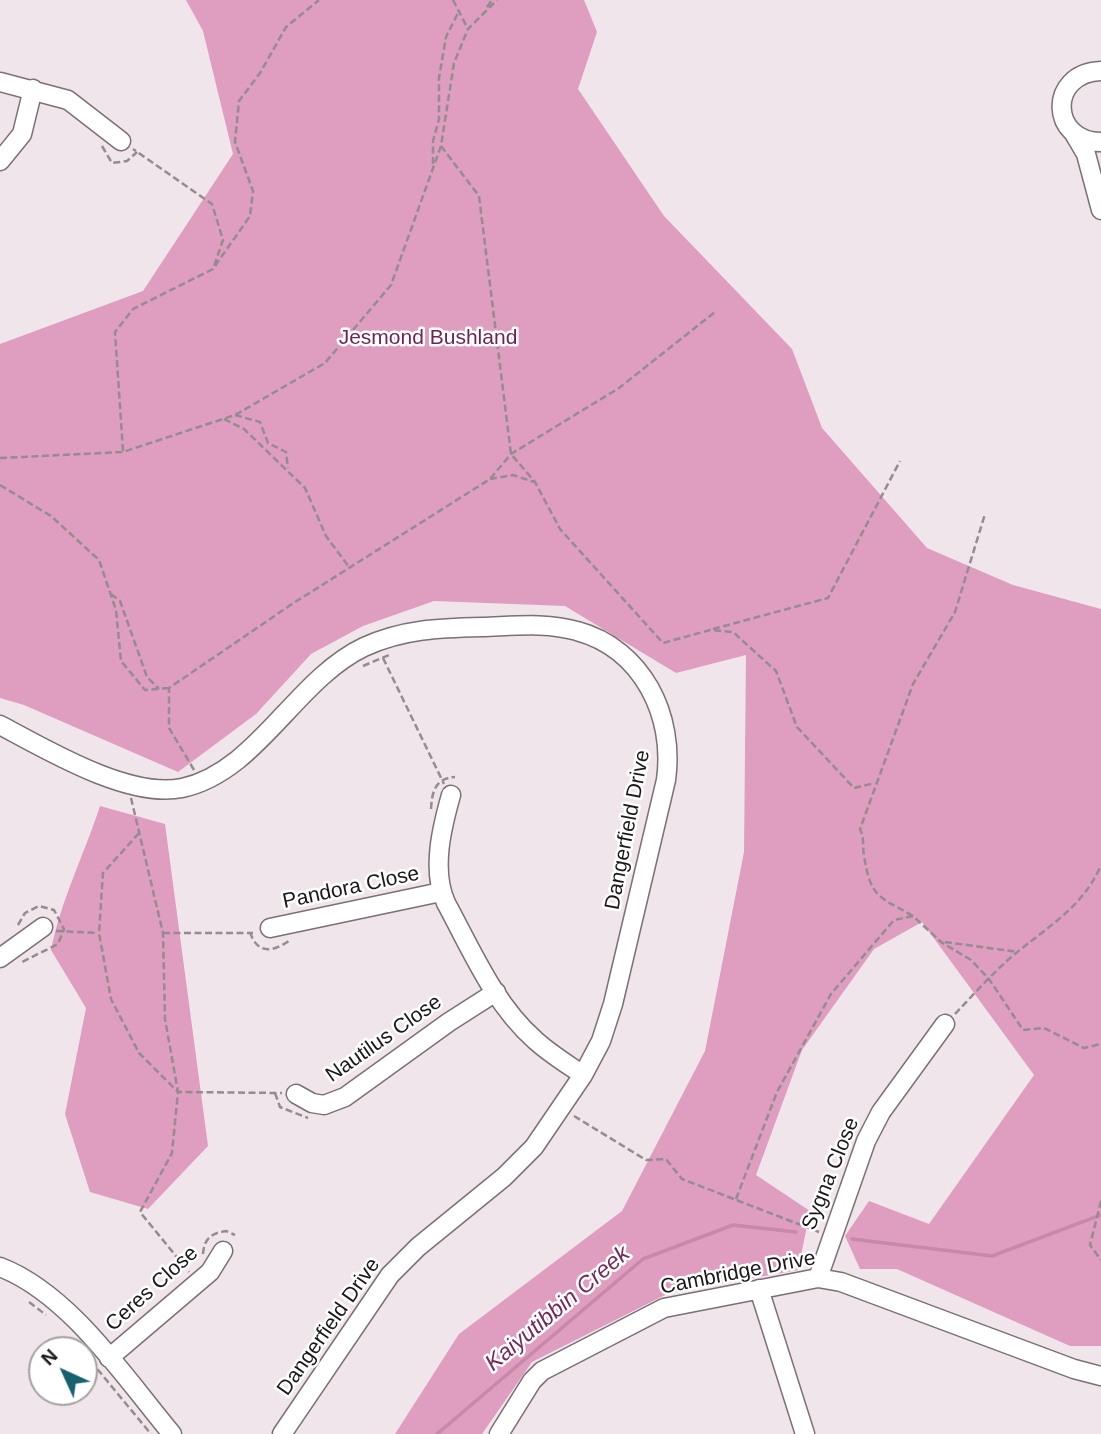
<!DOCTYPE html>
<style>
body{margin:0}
#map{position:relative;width:1101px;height:1434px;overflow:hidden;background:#f0e5ea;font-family:Helvetica,sans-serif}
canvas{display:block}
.north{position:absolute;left:28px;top:1336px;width:70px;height:70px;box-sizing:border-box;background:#fff;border:2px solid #a4a2a3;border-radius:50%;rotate:315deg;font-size:19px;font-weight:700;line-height:28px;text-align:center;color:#1b1719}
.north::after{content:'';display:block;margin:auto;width:24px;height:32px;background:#186270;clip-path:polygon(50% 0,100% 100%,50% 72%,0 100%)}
</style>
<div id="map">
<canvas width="1101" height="1434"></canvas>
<div class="north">N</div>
</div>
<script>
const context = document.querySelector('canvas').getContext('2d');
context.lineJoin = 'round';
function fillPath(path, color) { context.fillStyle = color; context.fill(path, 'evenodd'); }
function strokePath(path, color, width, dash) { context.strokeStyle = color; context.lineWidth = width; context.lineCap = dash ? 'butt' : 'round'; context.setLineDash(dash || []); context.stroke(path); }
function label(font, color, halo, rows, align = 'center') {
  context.font = font + ' Helvetica,sans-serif'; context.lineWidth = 5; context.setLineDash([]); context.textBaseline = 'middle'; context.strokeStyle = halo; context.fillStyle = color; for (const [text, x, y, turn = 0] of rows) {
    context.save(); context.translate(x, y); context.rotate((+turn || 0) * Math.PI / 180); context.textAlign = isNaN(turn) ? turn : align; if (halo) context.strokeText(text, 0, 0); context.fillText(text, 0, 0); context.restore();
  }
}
fillPath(new Path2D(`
 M186,0H584L597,32L578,89L664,216L792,349L822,428L927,548L1013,585L1101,609V1346H1070L897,1269H860L845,1236L869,1201L929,1224L1034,1075L922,922L874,949L802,1050L756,1175L810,1211L798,1270L669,1293L532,1362L482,1434H395L459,1334L622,1211L705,1051L744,852L746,655L676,673L565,606L434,601L363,626L311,654L256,714L178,772L24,705L0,698V344L143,291L233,154L203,31Z
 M100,806L165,824L208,1146L148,1209L90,1192L65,1114L86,1008L51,950C61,900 84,855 100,806Z`), '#df9dc0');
strokePath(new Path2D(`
 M852,1239L992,1256L1101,1215
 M437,1434L643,1259L733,1225L796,1232`), '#c788aa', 3.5);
const minor = new Path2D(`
 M1101,71C1047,73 1050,142 1101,142
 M0,82L68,100L121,141
 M1073,132L1086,154L1101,210
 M0,161L22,134L33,89
 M0,725C47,750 129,799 182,788C257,772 295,680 364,647C403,629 440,628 482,627C514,626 547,622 577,631C643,649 675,716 666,780L613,1004L601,1041L583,1075L534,1147L504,1177L418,1247L390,1275L282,1434
 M451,795C442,827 431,870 446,903C471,949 494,1004 535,1040C549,1053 567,1064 583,1075
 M270,928L441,892
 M0,958L43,927
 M296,1094L312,1103L324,1105L345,1097L449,1022L496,992
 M0,1267C70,1294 125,1378 172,1434
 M818,1278L866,1141L881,1112L945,1024
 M759,1289L805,1434
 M109,1358L210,1272L223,1251
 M499,1434L532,1381L542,1371L664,1308L818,1278L841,1282L1074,1369L1101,1376`);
strokePath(minor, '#7a7075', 21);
strokePath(new Path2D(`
 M453,0L468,29
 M487,7L492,0
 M102,146L112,163L127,161L137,152
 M441,146L479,196L511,454L535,482L560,529L663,643L710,630L733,632L776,671L797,727L854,788L875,783
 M433,164V141L439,119V78L446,37L459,11
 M215,266L250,216L253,191L235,142L239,101L260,73L286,27L319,0
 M235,415L260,422L268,443L286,452L288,468
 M224,419L244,429L305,488L326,536L349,567
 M123,451L115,332L133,309L213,269L223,240L212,204L133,149
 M0,458L123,452L235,415L325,363L391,285L441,146L454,63L468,29L497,0
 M490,479L513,475L534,482
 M0,485L51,516L99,560L116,610L121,661L145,690L169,688
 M111,594L120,601L147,677L159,689
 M713,629L828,598L900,461
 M383,658L444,784
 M363,666L389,655
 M194,770L169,728V688L292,604L490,479L511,454L619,388L715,312
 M131,798L163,933L165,1019L178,1092L172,1153L140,1212L189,1272
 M431,809C432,792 435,778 455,777
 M139,833L103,873L99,933L111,999L139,1053L178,1092L282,1093
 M913,916C878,896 871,898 864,856C862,845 865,840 860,829L913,684L955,612L985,514
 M18,925L25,913L39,906L54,910L64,929L58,944L20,963
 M56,931L98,933
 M250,932C257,955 274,952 290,940
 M163,933H253
 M945,942L1018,952
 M955,1014C972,996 989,977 1008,960C1043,929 1082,910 1101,865
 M275,1093L280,1107L308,1118
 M574,1116L646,1160L666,1159L682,1179L819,1232
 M736,1199L777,1092L831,994L894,920L913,916L941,942L971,960L989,979L1023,1030L1044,1028L1084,1048L1101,1044
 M1101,1201L1090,1245L1101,1260
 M203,1254C204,1239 211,1233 226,1231L235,1235
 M29,1302L46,1315
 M74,1341L81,1350
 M84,1353L151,1434`), '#948c8f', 2.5, [7, 3.5]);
strokePath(minor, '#fff', 18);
label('21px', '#702453', '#fff', [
 ["Jesmond Bushland",428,338]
]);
label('21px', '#1b1719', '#fff', [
 ["Dangerfield Drive",628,830,-79],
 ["Pandora Close",351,888,-12],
 ["Nautilus Close",384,1039,-35],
 ["Sygna Close",831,1174,-68],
 ["Cambridge Drive",738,1273,-11],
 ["Ceres Close",152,1289,-42],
 ["Dangerfield Drive",329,1327,-55]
]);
label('italic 23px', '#762a58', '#fff', [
 ["Kaiyutibbin Creek",558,1309,-40]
]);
</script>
